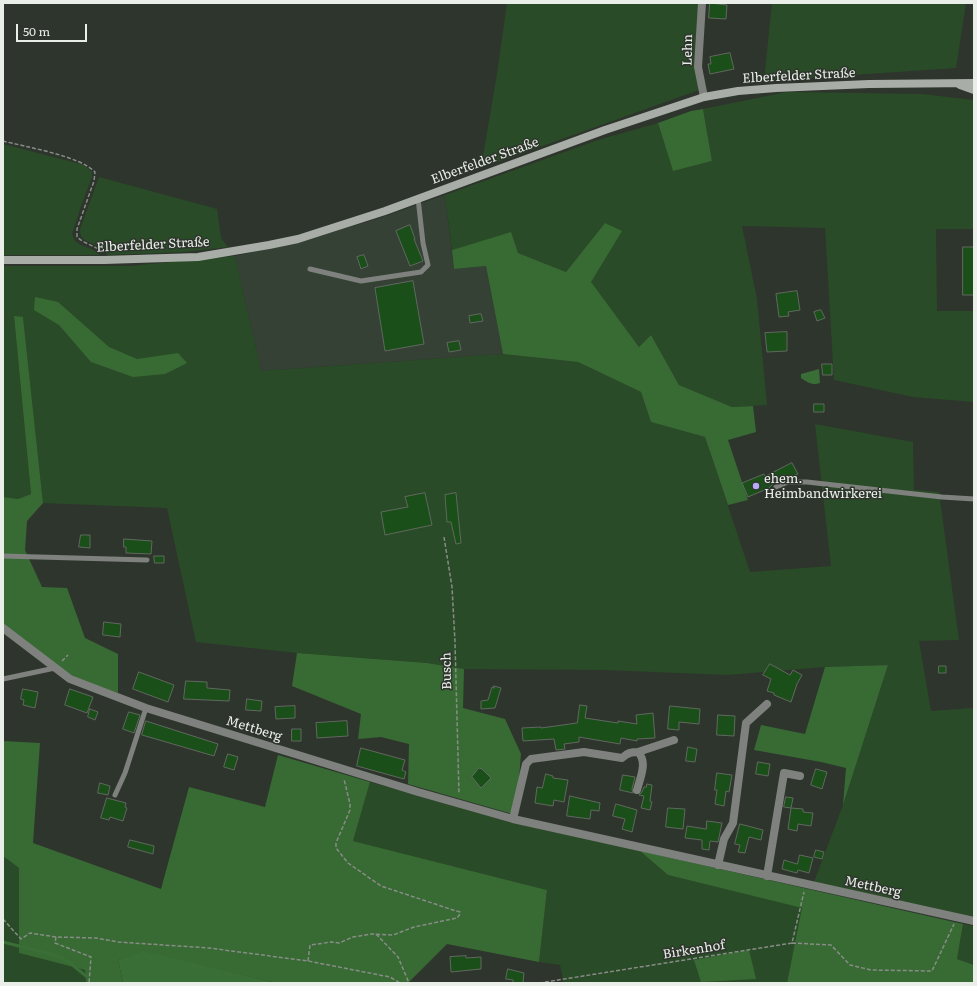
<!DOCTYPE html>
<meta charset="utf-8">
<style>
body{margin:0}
#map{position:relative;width:977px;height:986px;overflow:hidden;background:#2e352d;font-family:Literata,serif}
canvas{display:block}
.frame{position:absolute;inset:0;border:4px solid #eaeee9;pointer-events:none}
.scale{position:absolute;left:16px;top:24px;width:71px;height:18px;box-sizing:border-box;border:2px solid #eaeee9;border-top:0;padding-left:5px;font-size:12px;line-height:14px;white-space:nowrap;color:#eaeee9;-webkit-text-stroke:3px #2e352d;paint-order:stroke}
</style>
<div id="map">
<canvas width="977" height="986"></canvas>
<div class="frame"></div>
<div class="scale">50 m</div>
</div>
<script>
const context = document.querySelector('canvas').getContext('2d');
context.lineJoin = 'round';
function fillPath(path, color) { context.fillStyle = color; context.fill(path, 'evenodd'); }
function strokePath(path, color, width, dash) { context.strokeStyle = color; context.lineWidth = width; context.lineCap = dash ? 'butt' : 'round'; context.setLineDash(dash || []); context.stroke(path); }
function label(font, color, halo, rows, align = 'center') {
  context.font = font + ' Literata,serif'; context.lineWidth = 3; context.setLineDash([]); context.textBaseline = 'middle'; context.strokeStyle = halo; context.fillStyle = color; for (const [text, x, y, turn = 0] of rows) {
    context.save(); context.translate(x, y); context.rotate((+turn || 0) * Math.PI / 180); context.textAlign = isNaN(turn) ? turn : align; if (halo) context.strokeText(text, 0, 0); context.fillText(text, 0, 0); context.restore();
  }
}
fillPath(new Path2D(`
 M445,195L454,269L486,266L503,354L261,371L235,256L297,243L386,216Z`), '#354134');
fillPath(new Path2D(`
 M507,3H699V90L481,168L497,74Z
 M772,3H966L956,68L764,81Z
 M787,92L922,94L974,100V229H936L937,311H974V402L913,397L834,380L825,228L742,226L757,299L767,405L732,407L679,385L651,335L639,347L590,282L621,232L605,223L566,272L518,253L510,233L452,250L445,195L598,140L658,123L673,171L712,161L703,109Z
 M3,144L84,165L92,172V177L80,209L72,234L75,241L81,245L98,252L99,255H3Z
 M99,177L217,209L221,238L228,247L183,252L108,255C105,251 102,247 98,246C89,241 80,242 80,229Z
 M235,256L261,371L503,354L578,362L641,392L651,422L705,437L750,572L831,566L815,424L913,442L914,490L939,492L959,640L919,641L931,711L972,708L974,712V917L814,882L843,805L888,665L825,667L727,675L605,670L464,669L427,663L297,653L196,642L167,508L43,503L23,317H14L31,494L18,499L3,497V266H130Z
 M370,782L509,822L640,851L668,875L803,908L787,983H564L560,965L539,962L547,890L353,841Z
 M3,856L19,868V953L85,970L86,983H3Z
 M963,924L974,926V965L957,959Z`), '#2a4b27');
fillPath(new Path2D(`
 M703,109L712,161L673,171L658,123L691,111Z
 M605,223L622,231L591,282L639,347L651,335L679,385L732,407L753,406L756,432L728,440L748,500L728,505L705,437L651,422L641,392L578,362L503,354L486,266L454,269L452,250L511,232L518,253L566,272Z
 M35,297L58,302L109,347L137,359L178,353L187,363L165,374L133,377L91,362L59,325L34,310Z
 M14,316L23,317L43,503L27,521L25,550L42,587L67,588L85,638L118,654V693L67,675L3,625V497L18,499L31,494Z
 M297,653L427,663L464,669L463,708L505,719L521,754L516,815L408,784L409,744L381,737L358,739L361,714L292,686Z
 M888,665L843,805L846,768L821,762L754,750L761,725L805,734L825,667Z
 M3,741L40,743L33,843L161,889L189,787L265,807L278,755L370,782L353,841L547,890L539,962L447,944L408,983H277L143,952L118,960L123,983H86L85,970L19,953V868L3,856Z
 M640,851L963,924L957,959L974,965V983H787L802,908L668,875Z
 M749,950L756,979L701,982L694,960Z`), '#386b34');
fillPath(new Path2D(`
 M819,369L820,383C813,386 807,382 801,378V374Z
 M143,951L277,983H123L118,960Z`), '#3a6e37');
strokePath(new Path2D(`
 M3,942L58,956L70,963L86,976`), '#3a6e37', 3);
const building = new Path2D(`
 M710,3L727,5L726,19L709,18Z
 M730,53L734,69L710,74L708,64H711L710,57Z
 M410,225L415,239H414L423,261L410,266L396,231Z
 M963,247H974V295H963Z
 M364,255L368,266L361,269L357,257Z
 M413,281L424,344L385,351L375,288Z
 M797,291L800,310L788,312L789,316L779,317L776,294Z
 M821,310L825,318L817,321L814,312Z
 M481,314L483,321L470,323L469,316Z
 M787,332V351L767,352L765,333Z
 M459,341L461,350L449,352L447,343Z
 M822,364H832V375H823Z
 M814,404H824V412H814Z
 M792,463L798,474L774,483L769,488L748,497L742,483L764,474L765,476Z
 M425,493L432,525L385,535L381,512L408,507L405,497Z
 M456,493L461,543L456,544L451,522H447L445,495Z
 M81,535H90V548L79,547Z
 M124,539L152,541L151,554L126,553V547H124Z
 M154,556H164V563H155Z
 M104,622L121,624L120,637L103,635Z
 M770,664L790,675L793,670L802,675L797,684L791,702L774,695V693L767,691L771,679L763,675Z
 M939,666H946V673H939Z
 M139,672L174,685L168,702L133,689Z
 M186,681L207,682V688L230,690L229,701L184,699Z
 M494,686L501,688L495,708L481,709V701L488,700L492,687L494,688Z
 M23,689L38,692L35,708L23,705L24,700L21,699Z
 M70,689L93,697L87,713L65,705Z
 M247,699L262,701L261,711L246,710Z
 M580,705L587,706L585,718L618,723V721L637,724L636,715L653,713L655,738L637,739V741L621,738L620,744L579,737V742L564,744L565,749L556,750L554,739L523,741L522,728L541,727V728L577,723Z
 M295,706V718L276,719L275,707Z
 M670,706L700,709L699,724L679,722V730L668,729Z
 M90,709L98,712L95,720L88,717Z
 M129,712L140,715L134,733L123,729Z
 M718,715L735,716L734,736L717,735Z
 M146,721L218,744L214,756L142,735Z
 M347,721L348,736L317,738L316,723Z
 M292,729H301V741H292Z
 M688,747L697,749L695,762L686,761Z
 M361,748L405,760L402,770L406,772L404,779L357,766Z
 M228,754L238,757L234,770L224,767Z
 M758,762L770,764L768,776L756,774Z
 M479,768L482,769L491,778L481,788L472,777Z
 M816,769L827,772L822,789L811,785Z
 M717,773L732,775L729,792L726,791L724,806L715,804L717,790H715Z
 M546,774L553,776V778L568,780L564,802L554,800L553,806L535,803L537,787L542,788Z
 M623,775L635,777L632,789L633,793L620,790Z
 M100,783L110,786L108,795L98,793Z
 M647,784L652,785L650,801L652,802L650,810L641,808L644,796L639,795L642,792L644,787H646Z
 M570,796L600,803L599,811L591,810L590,819L567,816Z
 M786,797L793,798L791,808L803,809V812L813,813L811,826L798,824L797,831L788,829L791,808L784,807Z
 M107,798L126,803L125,807L127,808L123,821L110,817L109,820L101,818Z
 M616,804L637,810L632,832L622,829L625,819L613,816Z
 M668,808L685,809L683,829L666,827Z
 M707,821L722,823L718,842L710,841L709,850L702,849V840L685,838L687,826L706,829Z
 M740,824L763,830L761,840L749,837L745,853L738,852L740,845L735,844Z
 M130,840L154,846L153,854L128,847Z
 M816,850L824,852L822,859L814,857Z
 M800,855L813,858L809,873L798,870L797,873L782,869L784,860L797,864Z
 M466,956V958L481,957V969L451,972L450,957Z
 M508,969L524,973L523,983H513V980L506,979Z`);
fillPath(building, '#1b4f19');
strokePath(building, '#60685f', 1);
strokePath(new Path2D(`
 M3,141C26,147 80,156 95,172L94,181L77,229V237C85,244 93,245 101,251
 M444,537L452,587L455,642L459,794
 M62,661L68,655
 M3,919L21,939L30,933L56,937L96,938L118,942L209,948L308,961L390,977L400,983
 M376,934L398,957L409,983
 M56,937L55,943L91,957L89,983
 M792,943L831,945L850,965L871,970L932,971L954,924
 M308,961L310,945L332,942L339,943L353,937L372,934L393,935L414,927L457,918L460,914V912L456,911L381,886L348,863L336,848V843L350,810V804L344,779
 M539,983L792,943L804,892`), '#878c86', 1.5, [4, 2]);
strokePath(new Path2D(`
 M310,269L361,281L421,272L428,265L423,243L418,198
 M776,487L788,482H807L942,497L974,499
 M3,556L147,560
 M3,679L55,668
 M115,795L125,773L146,708`), '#7e817d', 5);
strokePath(new Path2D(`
 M702,3L698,67L704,97
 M3,628L70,679L146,708L418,792L513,819L974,921
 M638,752L674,740
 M513,819L526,764L531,759L584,752L622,758C627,753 631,752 638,752C648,762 640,778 637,790
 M718,865L724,839L733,823L746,723L767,704
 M767,876L784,773L800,776`), '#7e817d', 8);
strokePath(new Path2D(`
 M960,85L974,90
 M3,260H104L198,257L269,245L298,239L385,211L605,130L704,97L738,91L776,88L869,84L974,83`), '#a8aea7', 8);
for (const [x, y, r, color] of [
 [756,486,4,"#b9aaf7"]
]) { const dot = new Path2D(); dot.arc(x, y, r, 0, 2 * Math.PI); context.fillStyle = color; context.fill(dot); strokePath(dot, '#2e352d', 1.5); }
label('13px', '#eaeee9', '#2e352d', [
 ["Lehn",688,50,-89],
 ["Elberfelder Straße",799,76,-3],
 ["Elberfelder Straße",485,161,-20],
 ["Elberfelder Straße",153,245,-3],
 ["Busch",447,671,-91],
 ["Mettberg",254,729,17],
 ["Mettberg",873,887,12],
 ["Birkenhof",694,950,-9]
]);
label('13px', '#eaeee9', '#2e352d', [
 ["ehem.",764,479],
 ["Heimbandwirkerei",764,494]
], 'left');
</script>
